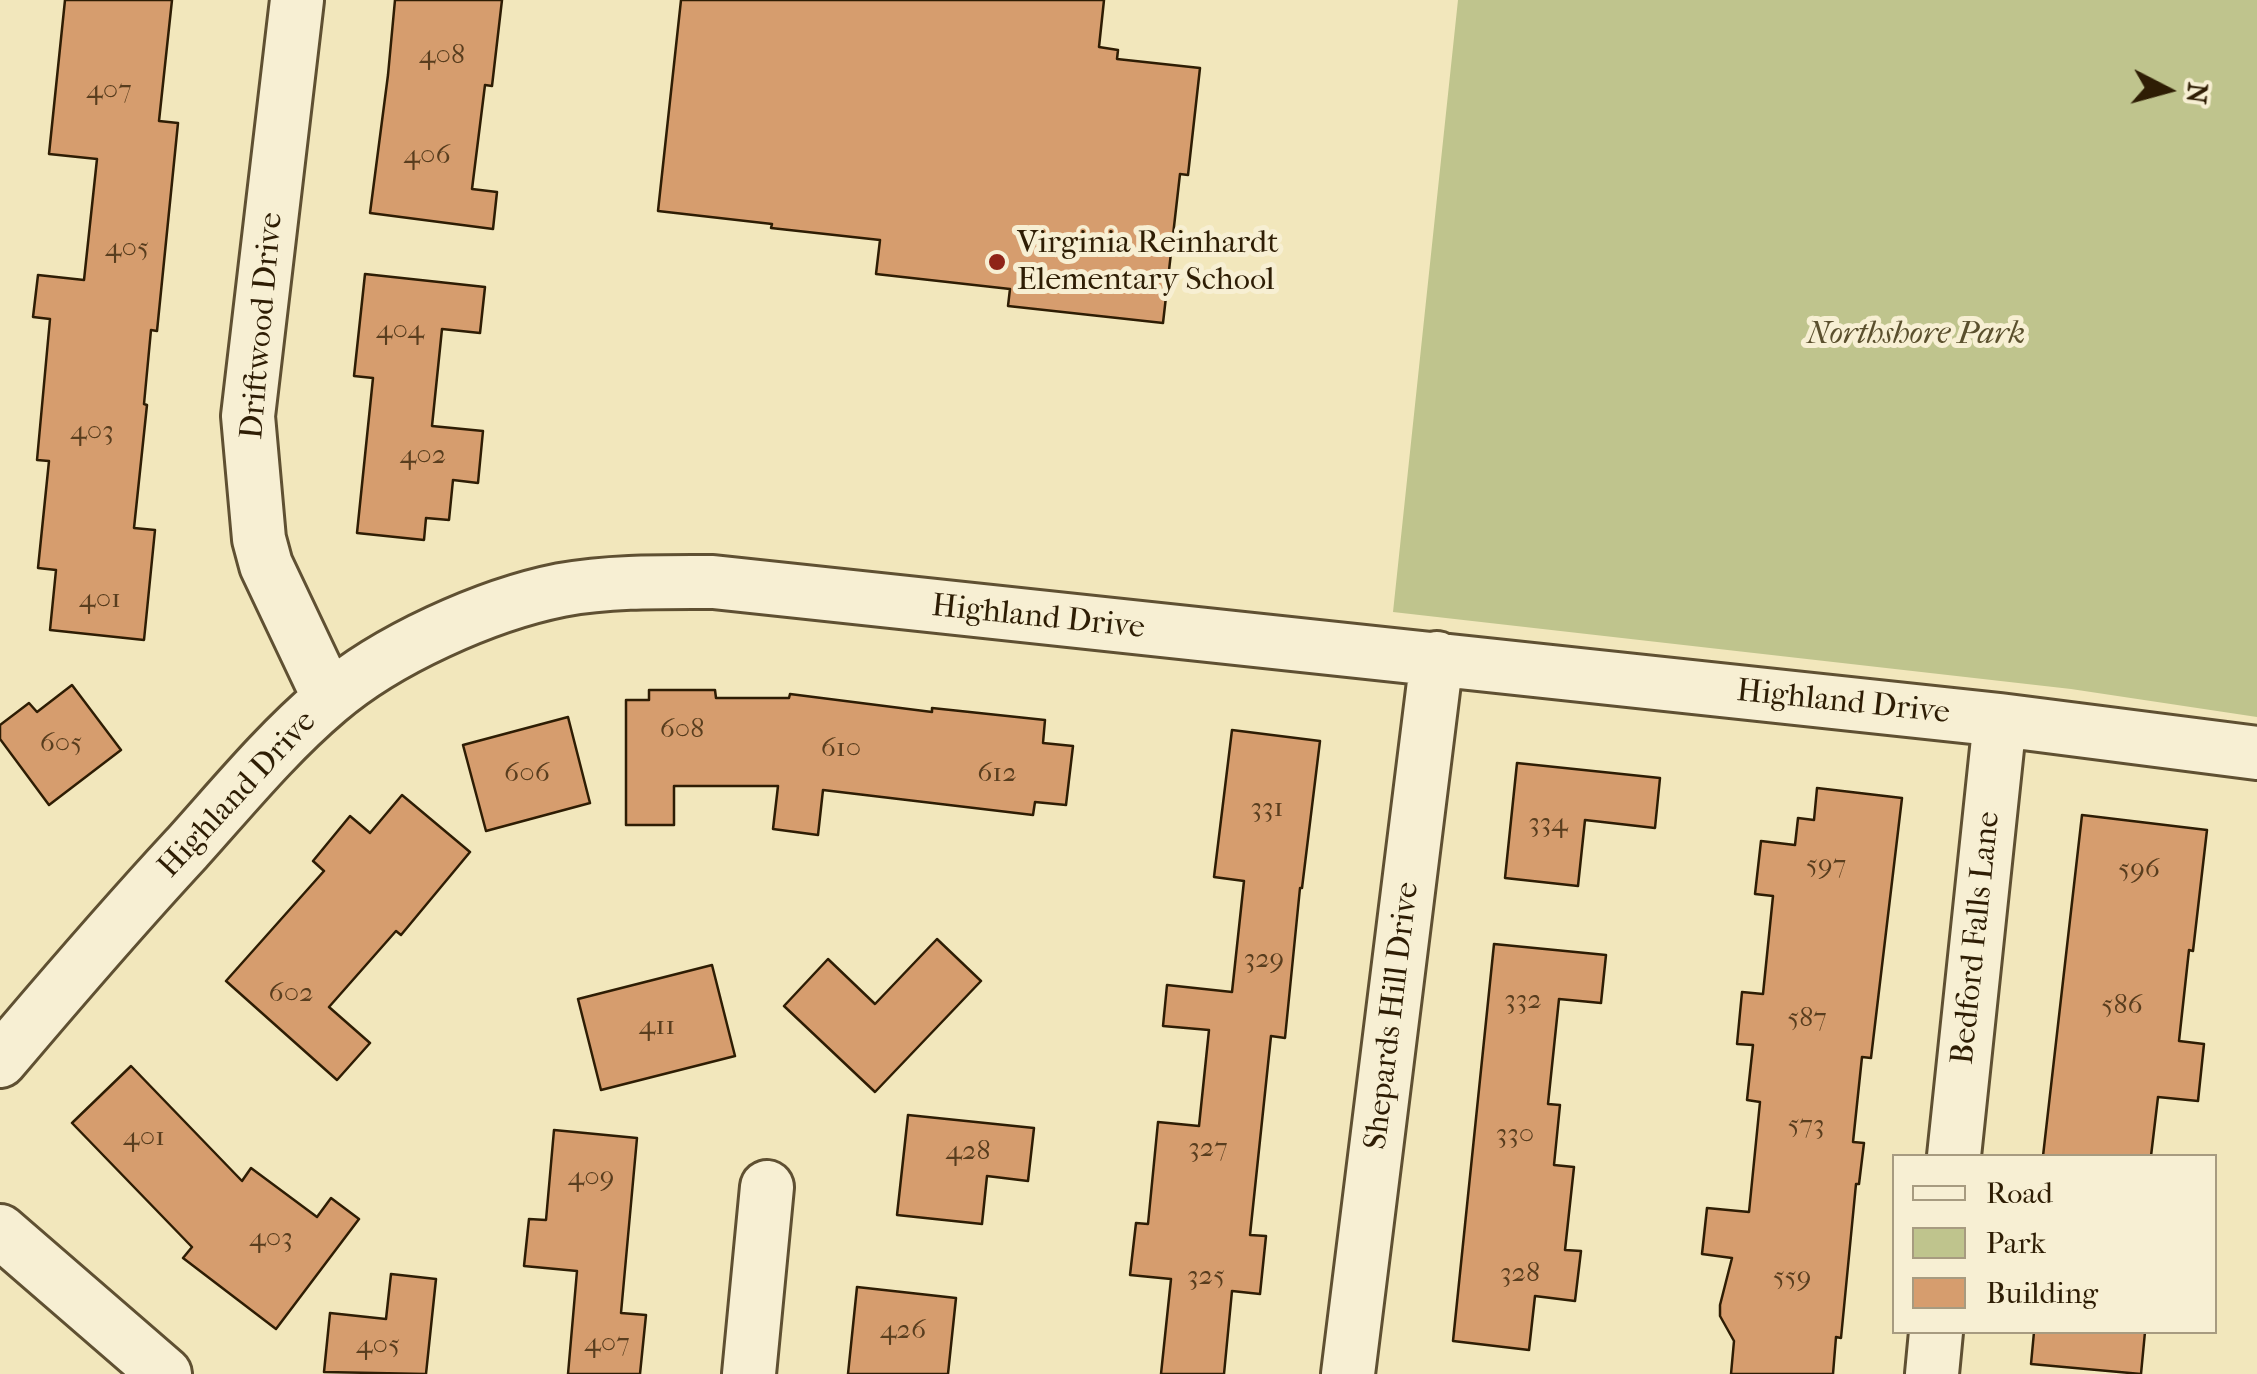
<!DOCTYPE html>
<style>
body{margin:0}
#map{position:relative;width:2257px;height:1374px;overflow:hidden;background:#f2e7bc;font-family:"IM FELL French Canon",serif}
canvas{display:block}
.legend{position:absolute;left:1892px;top:1154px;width:325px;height:180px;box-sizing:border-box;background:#f7efd3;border:2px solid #a79b80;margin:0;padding:12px 18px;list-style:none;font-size:30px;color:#2e1d04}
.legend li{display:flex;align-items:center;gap:20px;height:50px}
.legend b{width:50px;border:2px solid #a79b80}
.north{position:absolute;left:2117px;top:40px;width:100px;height:100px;-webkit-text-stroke:8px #f7efd3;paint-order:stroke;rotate:96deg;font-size:28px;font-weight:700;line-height:40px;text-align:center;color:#2e1d04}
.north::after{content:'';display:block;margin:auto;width:35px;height:45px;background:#2e1d04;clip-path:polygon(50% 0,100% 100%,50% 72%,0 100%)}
</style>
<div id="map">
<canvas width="2257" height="1374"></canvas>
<ul class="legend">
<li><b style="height:12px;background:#f7efd3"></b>Road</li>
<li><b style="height:28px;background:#bfc48d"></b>Park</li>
<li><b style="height:28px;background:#d69d6e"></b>Building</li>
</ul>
<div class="north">N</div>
</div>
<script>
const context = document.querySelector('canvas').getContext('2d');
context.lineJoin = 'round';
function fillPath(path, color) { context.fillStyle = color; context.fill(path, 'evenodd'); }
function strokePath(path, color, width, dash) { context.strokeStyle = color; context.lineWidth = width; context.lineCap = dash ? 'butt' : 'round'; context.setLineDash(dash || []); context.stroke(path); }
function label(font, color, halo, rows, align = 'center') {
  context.font = font + ' "IM FELL French Canon",serif'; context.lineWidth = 10; context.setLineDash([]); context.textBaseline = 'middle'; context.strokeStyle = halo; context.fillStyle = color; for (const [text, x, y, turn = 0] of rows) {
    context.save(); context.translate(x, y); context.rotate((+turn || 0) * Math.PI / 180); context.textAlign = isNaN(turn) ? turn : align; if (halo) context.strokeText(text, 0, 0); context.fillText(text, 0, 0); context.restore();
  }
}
fillPath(new Path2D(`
 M1458,0H2257V717L2071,689L1393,612Z`), '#bfc48d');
const building = new Path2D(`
 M65,0H172L159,121L178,123L157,331L151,330L144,404L147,405L134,528L155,530L144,640L50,630L56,570L38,568L49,461L37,460L50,319L33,317L38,275L84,280L97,159L49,154Z
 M395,0H502L492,86L485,85L472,189L497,192L493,229L370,213L388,75Z
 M681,0H1104L1099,47L1118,50L1117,59L1200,68L1188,175L1180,174L1163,323L1008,306L1010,289L876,274L880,240L771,228L772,224L658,211Z
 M365,274L485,287L480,333L442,329L432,426L483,431L478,483L453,480L449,520L426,518L424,540L357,533L373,378L354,376Z
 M72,685L121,750L49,805L0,739V725L29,703L37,712Z
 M649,690H715L716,698H789L790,694L932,712V708L1045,720L1043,743L1073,746L1066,805L1035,802L1033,815L823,790L818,835L773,829L778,786H674V825H626V700H649Z
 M568,717L590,803L486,831L463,745Z
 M1232,730L1320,741L1302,888H1300L1285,1038L1271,1036L1250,1235L1266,1236L1260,1294L1232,1291L1224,1374H1161L1171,1279L1130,1275L1136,1223L1148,1224L1158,1122L1199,1126L1209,1030L1163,1026L1167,985L1232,992L1244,881L1214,877Z
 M1517,763L1660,778L1655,828L1585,820L1578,886L1505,878Z
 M1817,788L1902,798L1871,1058L1862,1057L1853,1142L1864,1143L1859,1184H1856L1841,1338L1836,1337L1833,1374H1731L1734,1341L1720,1316V1305L1732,1258L1702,1254L1707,1208L1749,1212L1760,1102L1747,1100L1753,1045L1737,1044L1742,992L1763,994L1773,896L1755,894L1761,841L1795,845L1798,818L1814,820Z
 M402,795L470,852L401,935L396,931L329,1007L370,1043L337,1080L226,981L324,871L313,861L350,816L370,833Z
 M2082,815L2207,830L2193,951L2189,950L2179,1041L2204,1044L2198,1101L2158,1097L2151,1156H2043Z
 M937,939L981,981L875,1092L784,1006L828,959L875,1004Z
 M1494,944L1606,955L1601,1003L1559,999L1548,1104L1560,1105L1554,1165L1574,1167L1565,1250L1581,1251L1575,1301L1535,1296L1529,1350L1453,1341Z
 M712,965L735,1056L601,1090L578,999Z
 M131,1066L242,1181L251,1168L317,1217L331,1198L359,1219L276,1329L183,1258L192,1247L72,1123Z
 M908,1115L1034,1128L1028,1181L987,1176L982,1224L897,1215Z
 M554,1130L637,1138L621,1313L646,1315L640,1374H568L577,1271L524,1266L529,1219L546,1220Z
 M391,1274L436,1279L426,1374L324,1372L330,1313L386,1319Z
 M857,1287L956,1298L948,1374H848Z
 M2034,1332H2145L2141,1374L2031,1364Z`);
fillPath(building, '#d69d6e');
strokePath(building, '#2e1d04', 2.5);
const minor = new Path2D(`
 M297,0L248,416L259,539L266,565L329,698
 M0,1061C61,989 122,918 186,849C232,798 276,744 328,700C386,650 486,605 561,590C611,581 662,582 713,582L2000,720L2257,753
 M1954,1156L2000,720
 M0,1231L165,1374
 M749,1374L767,1187
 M1348,1374L1437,658
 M1932,1374L1936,1332`);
strokePath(minor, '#5f5032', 58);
strokePath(minor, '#f7efd3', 52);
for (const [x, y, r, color] of [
 [997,262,10,"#8f2418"]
]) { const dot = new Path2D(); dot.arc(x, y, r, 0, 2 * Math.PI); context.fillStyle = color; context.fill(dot); strokePath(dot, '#f7efd3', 4); }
label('28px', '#583d1e', null, [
 ["408",442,56],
 ["407",109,91],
 ["406",427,156],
 ["405",127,249],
 ["404",400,331],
 ["403",92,432],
 ["402",423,456],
 ["401",100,600],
 ["608",682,730],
 ["605",61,744],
 ["610",841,749],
 ["606",527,774],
 ["612",997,774],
 ["331",1267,809],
 ["334",1548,824],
 ["597",1826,866],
 ["596",2139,870],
 ["329",1264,960],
 ["602",291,994],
 ["332",1523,1001],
 ["586",2122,1006],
 ["587",1807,1019],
 ["411",657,1027],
 ["573",1806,1126],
 ["330",1515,1135],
 ["401",144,1138],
 ["327",1208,1149],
 ["428",968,1152],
 ["409",591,1178],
 ["403",271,1239],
 ["328",1520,1274],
 ["325",1206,1277],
 ["559",1792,1278],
 ["426",903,1331],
 ["407",607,1344],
 ["405",378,1346]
]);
label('32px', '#2e1d04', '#f7efd3', [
 ["Virginia Reinhardt",1017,244],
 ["Elementary School",1017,281]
], 'left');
label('32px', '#2e1d04', '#f7efd3', [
 ["Driftwood Drive",263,326,-85],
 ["Highland Drive",1038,618,6],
 ["Highland Drive",1843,703,6],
 ["Highland Drive",238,795,-47],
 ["Bedford Falls Lane",1977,938,-84],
 ["Shepards Hill Drive",1393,1016,-83]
]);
label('italic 32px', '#5a4f2d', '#f7efd3', [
 ["Northshore Park",1916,335]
]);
</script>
